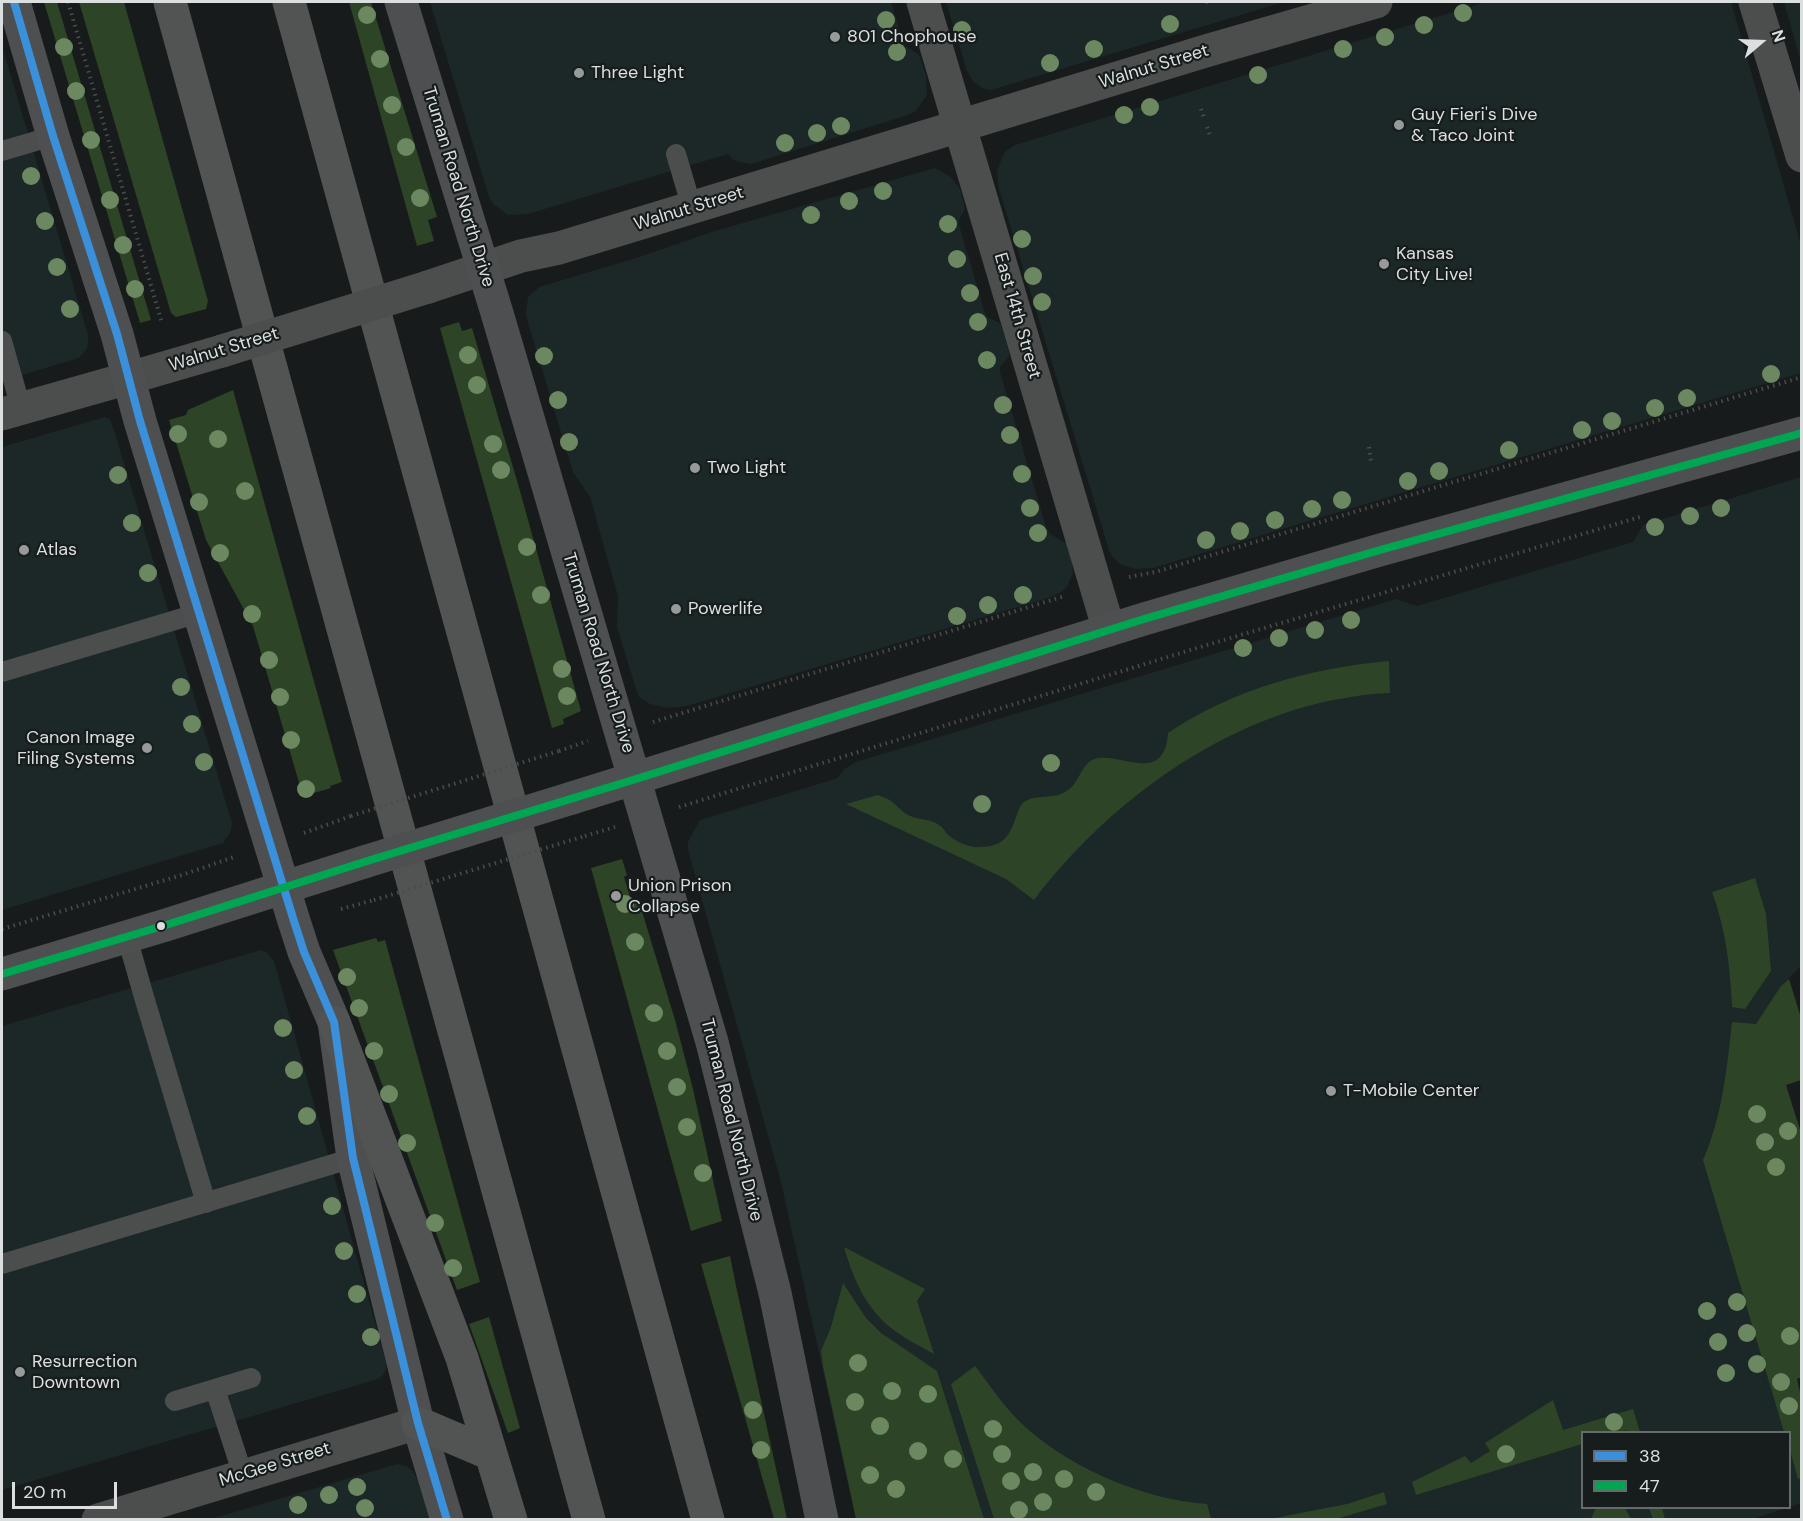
<!DOCTYPE html>
<style>
body{margin:0}
#map{position:relative;width:1803px;height:1521px;overflow:hidden;background:#181b1b;font-family:"DM Sans",sans-serif}
canvas{display:block}
.frame{position:absolute;inset:0;border:3px solid #dcdfdf;pointer-events:none}
.legend{position:absolute;left:1581px;top:1431px;width:210px;height:78px;box-sizing:border-box;background:#171c1c;border:2px solid #666a6a;margin:0;padding:8px 10px;list-style:none;font-size:18px;color:#dcdfdf}
.legend li{display:flex;align-items:center;gap:12px;height:30px}
.legend b{width:30px;border:2px solid #666a6a}
.north{position:absolute;left:1731px;top:12px;width:60px;height:60px;-webkit-text-stroke:4px #171c1c;paint-order:stroke;rotate:71deg;font-size:16px;font-weight:700;line-height:24px;text-align:center;color:#dcdfdf}
.north::after{content:'';display:block;margin:auto;width:21px;height:27px;background:#dcdfdf;clip-path:polygon(50% 0,100% 100%,50% 72%,0 100%)}
.scale{position:absolute;left:12px;top:1482px;width:105px;height:27px;box-sizing:border-box;border:3px solid #dcdfdf;border-top:0;padding-left:8px;font-size:18px;line-height:21px;white-space:nowrap;color:#dcdfdf;-webkit-text-stroke:4px #171c1c;paint-order:stroke}
</style>
<div id="map">
<canvas width="1803" height="1521"></canvas>
<div class="frame"></div>
<ul class="legend">
<li><b style="height:8px;background:#3a90db"></b>38</li>
<li><b style="height:8px;background:#00a651"></b>47</li>
</ul>
<div class="north">N</div>
<div class="scale">20 m</div>
</div>
<script>
const context = document.querySelector('canvas').getContext('2d');
context.lineJoin = 'round';
function fillPath(path, color) { context.fillStyle = color; context.fill(path, 'evenodd'); }
function strokePath(path, color, width, dash) { context.strokeStyle = color; context.lineWidth = width; context.lineCap = dash ? 'butt' : 'round'; context.setLineDash(dash || []); context.stroke(path); }
function label(font, color, halo, rows, align = 'center') {
  context.font = font + ' "DM Sans",sans-serif'; context.lineWidth = 4.5; context.setLineDash([]); context.textBaseline = 'middle'; context.strokeStyle = halo; context.fillStyle = color; for (const [text, x, y, turn = 0] of rows) {
    context.save(); context.translate(x, y); context.rotate((+turn || 0) * Math.PI / 180); context.textAlign = isNaN(turn) ? turn : align; if (halo) context.strokeText(text, 0, 0); context.fillText(text, 0, 0); context.restore();
  }
}
fillPath(new Path2D(`
 M430,2H891L904,45L919,55L926,75L927,95L916,111L908,115L751,164L739,162L733,160L728,154L528,214L508,215L493,204L489,197Z
 M946,2H1284L998,88L989,90L982,88L973,81L967,71Z
 M1486,2H1731L1801,245V373L1153,568L1135,569L1120,564L1112,556L1109,550L999,189L997,172L999,165L1005,152L1015,145Z
 M1784,2H1801V62Z
 M2,46L88,335V343L87,349L79,358L2,381Z
 M935,168L951,177L960,189L965,209L959,220V225L985,313L987,317L998,322L1001,325L1009,352V357L1000,366V372L1046,527L1050,534L1066,543L1071,555L1073,573L1068,585L1063,591L1051,597L687,706L668,708L650,704L639,697L637,692L617,627L618,596L590,497L573,472L528,323L526,313L528,297L539,287L636,258L715,231Z
 M105,417L110,419L114,430L232,823L231,831L223,843L2,910V447Z
 M1801,477V966L1781,986L1731,1162L1801,1396V1503L1790,1507V1432H1582V1508H1787L1749,1520L856,1519L781,1182L688,850V842L700,820L838,778L844,769L856,762L1396,599L1417,606L1633,542L1643,525Z
 M261,950L266,952L274,961L386,1362V1370L383,1375L378,1379L2,1490V1026Z
 M397,1464L406,1466L413,1471L418,1481L430,1519L208,1520Z`), '#1c2728');
fillPath(new Path2D(`
 M44,2H57L151,320L140,323Z
 M79,2H124L208,301L206,309L176,317L171,313Z
 M349,2H371L437,217L428,220L434,241L417,246Z
 M459,322L462,331L472,328L520,491L581,711L563,719L564,724L552,728L440,328Z
 M233,390L342,782L330,786L331,788L303,796L253,626L206,540L169,420L186,415L188,410Z
 M1389,661L1390,693C1249,699 1117,791 1034,900L1006,879L846,804L878,795C882,797 887,798 891,801C898,806 903,814 913,817C921,820 931,819 939,825C943,827 945,832 948,835C958,843 970,848 982,847C1004,846 1010,835 1016,817C1018,813 1019,807 1022,804C1032,793 1053,800 1065,792C1077,786 1079,772 1088,763C1109,743 1164,792 1168,733C1233,689 1311,668 1389,661Z
 M622,859L627,875L624,877L631,900L638,898L675,1020L693,1089L722,1221L691,1231L591,868Z
 M1755,878L1766,914L1771,971L1745,1009L1732,1007C1730,967 1726,930 1712,892Z
 M376,938L378,942L385,940L480,1282L457,1290L333,950Z
 M1789,979L1801,1018V1080L1786,1085L1801,1133L1802,1377L1797,1379L1801,1396L1802,1478L1798,1479L1790,1450V1432H1784L1703,1160C1722,1117 1727,1069 1732,1022L1756,1024L1781,986Z
 M844,1247L925,1289L917,1301L934,1354C922,1347 909,1341 898,1333C867,1312 854,1281 844,1247Z
 M730,1256L736,1286L787,1519H774L701,1264Z
 M843,1283L866,1318L881,1333L937,1371L984,1519H856L823,1366L821,1351L831,1327Z
 M489,1317L520,1428L508,1433L469,1324Z
 M975,1366C989,1384 1002,1404 1018,1420C1066,1467 1141,1499 1207,1504L1211,1519H994L951,1384Z
 M1553,1400L1563,1430L1633,1409L1640,1432H1628L1627,1430L1619,1432H1582V1444L1416,1495L1412,1482L1465,1456L1471,1463L1490,1451L1485,1443Z
 M1384,1492L1387,1504L1336,1519H1270L1347,1504Z
 M1596,1508H1625L1631,1519H1591Z
 M1649,1508H1662L1665,1519H1653Z`), '#2e4426');
strokePath(new Path2D(`
 M68,2L162,323
 M1207,2L1208,4
 M1201,109L1204,118
 M1207,127L1210,135
 M1369,447L1371,461
 M1129,577L1155,572L1802,377
 M653,722L1065,596
 M559,751L588,741
 M679,807L1207,645L1640,517
 M304,833L351,816
 M585,836L615,827
 M341,909L374,900
 M2,929L182,875L237,856`), '#4b4c4c', 4, [1.5, 4.5]);
strokePath(new Path2D(`
 M2,151L53,136
 M676,154L692,208
 M2,341L21,408
 M2,672L199,613
 M127,937L144,997L206,1203
 M2,1264L353,1158
 M215,1389L243,1475
 M175,1401L251,1378`), '#4c4e4e', 20);
strokePath(new Path2D(`
 M923,2L1109,630
 M2,414L129,378`), '#4c4e4e', 33);
strokePath(new Path2D(`
 M1755,2L1802,156
 M428,287L521,256L559,248L1209,50L1376,2
 M129,378L222,351
 M98,1520L418,1423`), '#4c4e4e', 33);
strokePath(new Path2D(`
 M14,2L53,136L117,334L140,421L293,918L304,952L334,1022L353,1158L418,1423L447,1520
 M401,2L497,313L712,1042L775,1293L822,1520
 M572,798L1144,619L1380,550L1802,433
 M2,974L166,925L364,862`), '#4e4f50', 33);
strokePath(new Path2D(`
 M170,2L589,1520
 M289,2L708,1520
 M334,1022L462,1358L511,1520
 M418,1423L491,1454`), '#525353', 33);
strokePath(new Path2D(`
 M351,816L559,751
 M374,900L585,836`), '#4b4c4c', 4, [1.5, 4.5]);
strokePath(new Path2D(`
 M222,351L428,287`), '#4c4e4e', 33);
strokePath(new Path2D(`
 M364,862L572,798`), '#4e4f50', 33);
strokePath(new Path2D(`
 M14,2L53,136L117,334L140,421L293,918L304,952L334,1022L353,1158L418,1423L447,1520`), '#3a90db', 8);
strokePath(new Path2D(`
 M2,974L166,925L364,862L636,779L1144,619L1380,550L1802,433`), '#00a651', 8);
context.fillStyle = '#6b8861';
for (const [x, y] of [
 [1463,13],
 [367,15],
 [886,20],
 [1170,24],
 [1424,25],
 [962,30],
 [1385,37],
 [64,47],
 [1094,49],
 [1343,49],
 [897,52],
 [380,59],
 [1050,63],
 [1258,75],
 [76,91],
 [392,105],
 [1150,107],
 [1124,115],
 [841,126],
 [817,133],
 [91,140],
 [785,143],
 [406,147],
 [31,176],
 [883,191],
 [420,198],
 [110,200],
 [849,201],
 [811,215],
 [45,221],
 [948,224],
 [1022,239],
 [123,245],
 [957,259],
 [57,267],
 [1033,276],
 [135,289],
 [970,293],
 [1042,302],
 [70,309],
 [978,322],
 [468,355],
 [544,356],
 [987,360],
 [1771,374],
 [477,385],
 [1687,398],
 [558,400],
 [1003,405],
 [1655,408],
 [1612,421],
 [1582,430],
 [178,434],
 [1010,435],
 [218,439],
 [569,442],
 [493,444],
 [1509,450],
 [501,470],
 [1439,471],
 [1022,474],
 [118,475],
 [1408,481],
 [245,491],
 [1342,500],
 [199,502],
 [1030,508],
 [1721,508],
 [1312,509],
 [1690,516],
 [1275,520],
 [132,523],
 [1655,527],
 [1240,531],
 [1038,533],
 [1206,540],
 [527,547],
 [220,553],
 [148,573],
 [541,595],
 [1023,595],
 [988,605],
 [252,614],
 [957,616],
 [1351,620],
 [1315,630],
 [1279,638],
 [1243,648],
 [269,660],
 [562,669],
 [181,687],
 [567,696],
 [280,697],
 [192,724],
 [291,740],
 [204,762],
 [1051,763],
 [306,789],
 [982,804],
 [625,904],
 [635,942],
 [347,977],
 [359,1008],
 [654,1013],
 [283,1028],
 [374,1051],
 [667,1051],
 [294,1070],
 [677,1087],
 [389,1094],
 [1757,1114],
 [307,1116],
 [687,1127],
 [1788,1131],
 [1765,1142],
 [407,1143],
 [1776,1167],
 [703,1173],
 [332,1206],
 [435,1223],
 [344,1251],
 [453,1268],
 [357,1294],
 [1737,1302],
 [1707,1311],
 [1747,1333],
 [1790,1336],
 [371,1337],
 [1718,1342],
 [858,1363],
 [1757,1364],
 [1726,1373],
 [1781,1382],
 [892,1391],
 [928,1394],
 [855,1402],
 [1789,1406],
 [753,1410],
 [1614,1422],
 [880,1426],
 [993,1429],
 [761,1450],
 [918,1451],
 [1002,1454],
 [1506,1454],
 [953,1459],
 [1033,1472],
 [870,1475],
 [1064,1479],
 [1011,1481],
 [357,1487],
 [896,1489],
 [1096,1492],
 [329,1495],
 [1043,1502],
 [298,1505],
 [365,1508],
 [1019,1510]
]) { context.beginPath(); context.arc(x, y, 9, 0, 2 * Math.PI); context.fill(); }
for (const [x, y, r, color] of [
 [835,37,6,"#979a9a"],
 [579,73,6,"#979a9a"],
 [1399,125,6,"#979a9a"],
 [1384,264,6,"#979a9a"],
 [695,468,6,"#979a9a"],
 [24,550,6,"#979a9a"],
 [676,609,6,"#979a9a"],
 [147,748,6,"#979a9a"],
 [616,896,6,"#979a9a"],
 [161,926,5,"#dcdfdf"],
 [1331,1091,6,"#979a9a"],
 [20,1372,6,"#979a9a"]
]) { const dot = new Path2D(); dot.arc(x, y, r, 0, 2 * Math.PI); context.fillStyle = color; context.fill(dot); strokePath(dot, '#171c1c', 2); }
label('18px', '#dcdfdf', '#171c1c', [
 ["801 Chophouse",847,37],
 ["Three Light",591,73],
 ["Guy Fieri's Dive",1411,115],
 ["& Taco Joint",1411,136],
 ["Kansas",1396,254],
 ["City Live!",1396,275],
 ["Two Light",707,468],
 ["Atlas",36,550],
 ["Powerlife",688,609],
 ["Canon Image",135,738,"right"],
 ["Filing Systems",135,759,"right"],
 ["Union Prison",628,886],
 ["Collapse",628,907],
 ["T-Mobile Center",1343,1091],
 ["Resurrection",32,1362],
 ["Downtown",32,1383]
], 'left');
label('18px', '#dcdfdf', '#171c1c', [
 ["Walnut Street",1154,67,-17],
 ["Truman Road North Drive",458,187,73],
 ["Walnut Street",689,209,-17],
 ["East 14th Street",1017,316,74],
 ["Walnut Street",224,350,-17],
 ["Truman Road North Drive",598,653,73],
 ["Truman Road North Drive",731,1120,76],
 ["McGee Street",275,1465,-17]
]);
</script>
